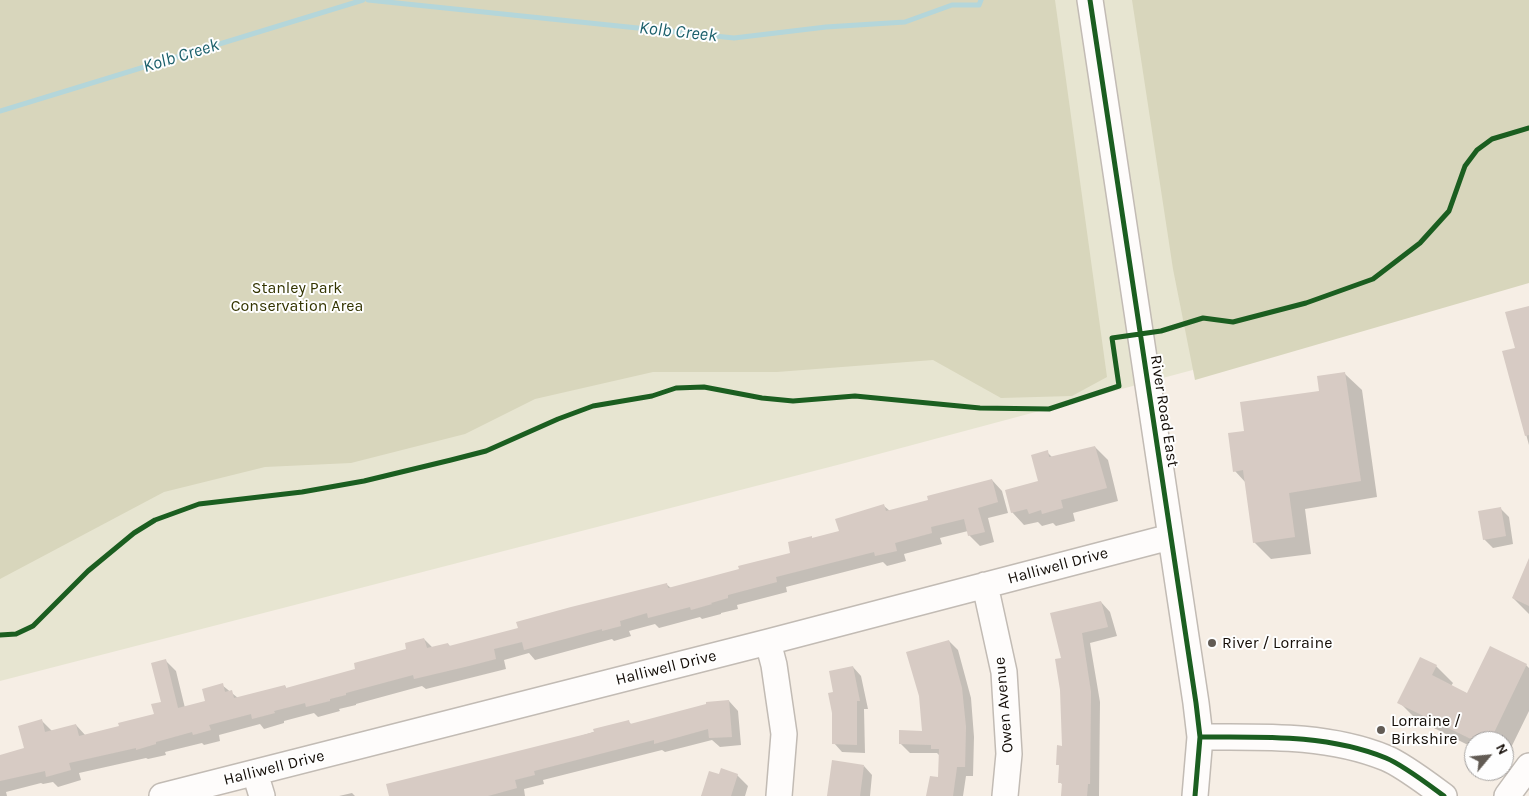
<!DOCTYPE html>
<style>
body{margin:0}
#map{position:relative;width:1529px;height:796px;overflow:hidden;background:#f6eee5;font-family:Karla,sans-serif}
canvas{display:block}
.north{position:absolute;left:1464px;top:731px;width:50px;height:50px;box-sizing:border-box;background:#fefefe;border:1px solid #a09d9b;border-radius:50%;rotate:62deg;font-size:14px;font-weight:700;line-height:20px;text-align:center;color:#130c06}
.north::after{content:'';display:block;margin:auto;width:18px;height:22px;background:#625b54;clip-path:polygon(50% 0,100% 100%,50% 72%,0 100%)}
</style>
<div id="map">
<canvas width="1529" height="796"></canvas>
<div class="north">N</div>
</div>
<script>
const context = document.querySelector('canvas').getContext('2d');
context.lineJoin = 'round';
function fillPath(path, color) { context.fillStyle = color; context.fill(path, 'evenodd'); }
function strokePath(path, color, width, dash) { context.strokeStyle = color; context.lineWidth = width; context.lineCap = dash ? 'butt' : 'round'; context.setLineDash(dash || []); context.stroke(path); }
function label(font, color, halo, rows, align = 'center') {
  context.font = font + ' Karla,sans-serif'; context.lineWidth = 4; context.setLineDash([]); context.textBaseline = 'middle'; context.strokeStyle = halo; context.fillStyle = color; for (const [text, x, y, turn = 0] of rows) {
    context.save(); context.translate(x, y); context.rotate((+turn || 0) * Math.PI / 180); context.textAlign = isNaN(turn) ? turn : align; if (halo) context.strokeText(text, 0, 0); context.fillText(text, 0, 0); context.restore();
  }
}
fillPath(new Path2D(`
 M0,0H1529V280L845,463L0,681Z`), '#e7e5d1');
fillPath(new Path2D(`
 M0,0H1055L1107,377L1072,396L1001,398L933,360L777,372H653L535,399L465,434L351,463L265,467L164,492L0,579Z
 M1132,0H1529V283L1195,380L1173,269Z`), '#d8d6bc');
fillPath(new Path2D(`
 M1529,307V445L1503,352L1517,349Z
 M1345,374L1362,390L1377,497L1305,509L1311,554L1271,559L1254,542L1246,483L1235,471L1245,432L1320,392Z
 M1095,447L1108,460L1118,501L1073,513L1075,521L1056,526L1053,523L1042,526L1038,522L1024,525L1012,512L1039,482L1047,452L1053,458Z
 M992,480L1002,491L1008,513L988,518L994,542L980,546L969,535L968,531L940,538L942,544L904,554L906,561L887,566L883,562L786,587L787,592L737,605L738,609L721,613V614L702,619L700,617L659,628L655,624L629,631L631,636L614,641L612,639L535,660L529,653L504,660L506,669L426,689L422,686L356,704V705L339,709L340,711L318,717L314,713L284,721V723L264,729L260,724L219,735L220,741L204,745L202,743L165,752L166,755L148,759L146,758L79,773L81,780L58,787L53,782L43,784L41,783L6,792L7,796H0V756L26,749L42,721L52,731L76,725L86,736L120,727L155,715L162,703L165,660L176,671L185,708L207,702L222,685L238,698L285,686L287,689L357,670L408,650L424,639L433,648L448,644L451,647L520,629L666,584L671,588L740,570L792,554L811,537L813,539L840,532L884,506L890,511L929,501Z
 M1500,508L1509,517L1513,544L1493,548L1484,539Z
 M1529,561V614L1513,598Z
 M1101,602L1110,612L1117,636L1090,643L1100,702L1099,796H1062L1063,785L1060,782V767L1058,764L1064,747L1063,659Z
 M949,641L958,650L971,698L974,737L973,776H966L963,796H928L940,779V756L937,753H910L900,743L923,732Z
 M1526,665L1529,668V711L1504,762V741H1474V748L1416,719L1399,702L1436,666L1453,683L1451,686L1468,694Z
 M853,667L861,676L868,709H864L865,753L842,752L834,743Z
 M729,701L738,711L741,745L720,747L712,740L665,752L662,750L543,780L544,784L524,789L525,796H391L628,721L632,725Z
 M864,766L872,775L870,796H829Z
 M720,775H737L748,786L745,796H701Z
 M352,793L355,796H339Z`), '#0003');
strokePath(new Path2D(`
 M368,0L734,38L826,27L905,22L952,5H979L981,0
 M0,111L363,0`), '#b4d6da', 5);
fillPath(new Path2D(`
 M1529,306V435L1525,436L1502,351L1515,348L1505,312Z
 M1345,372L1361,481L1289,493L1295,537L1253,543L1243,470L1233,472L1228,433L1244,431L1240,402L1319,391L1317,376Z
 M1095,446L1107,488L1061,500L1063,508L1042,514L1041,510L1029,514L1027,509L1011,513L1005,490L1038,481L1031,455L1048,450L1049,457Z
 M992,479L998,502L978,508L985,532L968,536L964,519L931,527L932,533L895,543L897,551L875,556L874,552L776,577L777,582L728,595V598L711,603L712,604L691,610L690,607L648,618L647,613L620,621L621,626L602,631V629L524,650L522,642L494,649L496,659L469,666L414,679L413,675L346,693V695L330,699V701L306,707L305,703L274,711L275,713L252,719L251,714L209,725L211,730L193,735L192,732L156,742V744L136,750V748L69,763L71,770L46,777L45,771L0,781V755L24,748L18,726L42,719L45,732L76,724L79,736L119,726L118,723L154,714L151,704L161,702L151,663L166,659L178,708L205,701L202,689L223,683L225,692L232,690L234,698L285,685L286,688L355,669L354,663L406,649L405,643L424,638L427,648L448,643L449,646L518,628L516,622L571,607L667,583L668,588L739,569L738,566L790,553L788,542L812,536V538L839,531L835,519L884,504L886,511L928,500L927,496Z
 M1501,507L1506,536L1483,540L1478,511Z
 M1529,558V606L1512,598Z
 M1101,601L1108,627L1082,633L1091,692L1090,784H1088L1087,796H1061L1062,783H1058L1059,765H1056L1057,745L1062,746L1060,690L1055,659L1061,658L1050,613Z
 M949,640L962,688L966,727L965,767H957L953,796H926L930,776L938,777L939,749H931V745L899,744V730L922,731L919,696L906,652Z
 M1490,646L1527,664L1490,741H1475L1397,703L1420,657L1437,665L1432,675L1467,693Z
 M853,666L860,701H857V745L832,744V713L828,693L833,692L829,671Z
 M729,700L732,737L709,738L708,729L654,744V740L534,771L535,775L515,780L517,788L488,796H389L386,784L594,732L593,729L629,720L630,724L706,704V702Z
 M832,760L864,765L860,796H827Z
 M721,768L738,774L731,796H701L709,771L719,774Z`), '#d7cbc4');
const minor = new Path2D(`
 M1090,0L1196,703L1200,737L1195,796
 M985,585L1004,672L1009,754L1005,796
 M768,642L774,665L784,734L779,796
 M1200,737C1262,737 1327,734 1386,758C1403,765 1429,785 1444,796
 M255,773L262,796
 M162,796L768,642L1170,537
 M1507,796L1529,766`);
strokePath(minor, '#c2bbb4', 28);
strokePath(minor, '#fefcfb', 25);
strokePath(new Path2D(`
 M1090,0L1196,703L1200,737L1195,796
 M0,635L16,634L33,626L88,571L134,533L155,520L199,504L302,492L364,481L451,460L486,451L558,419L593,406L652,396L676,388L704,387L762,398L793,401L855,396L980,408L1049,409L1119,386L1112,338L1161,331L1203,318L1233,322L1306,303L1373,279L1420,243L1449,211L1465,166L1477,150L1492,139L1529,128
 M1200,737C1262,737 1327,734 1386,758C1403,765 1429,785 1444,796`), '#1b5e20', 5);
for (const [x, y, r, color] of [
 [1212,643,5,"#625b54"],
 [1381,730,5,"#625b54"]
]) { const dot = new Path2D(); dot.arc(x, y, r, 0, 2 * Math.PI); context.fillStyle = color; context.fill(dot); strokePath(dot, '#fefefe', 2); }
label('16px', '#333401', '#fefefe', [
 ["Stanley Park",297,288],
 ["Conservation Area",297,306]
]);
label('16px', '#130c06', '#fefefe', [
 ["River Road East",1164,411,81],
 ["Halliwell Drive",1058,566,-15],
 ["Halliwell Drive",666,668,-14],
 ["Owen Avenue",1004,705,-95],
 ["Halliwell Drive",274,768,-14]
]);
label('16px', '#130c06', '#fefefe', [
 ["River / Lorraine",1222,643],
 ["Lorraine /",1391,721],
 ["Birkshire",1391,739]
], 'left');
label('italic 18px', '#1a5f6b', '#fefefe', [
 ["Kolb Creek",678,32,6],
 ["Kolb Creek",181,56,-17]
]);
</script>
